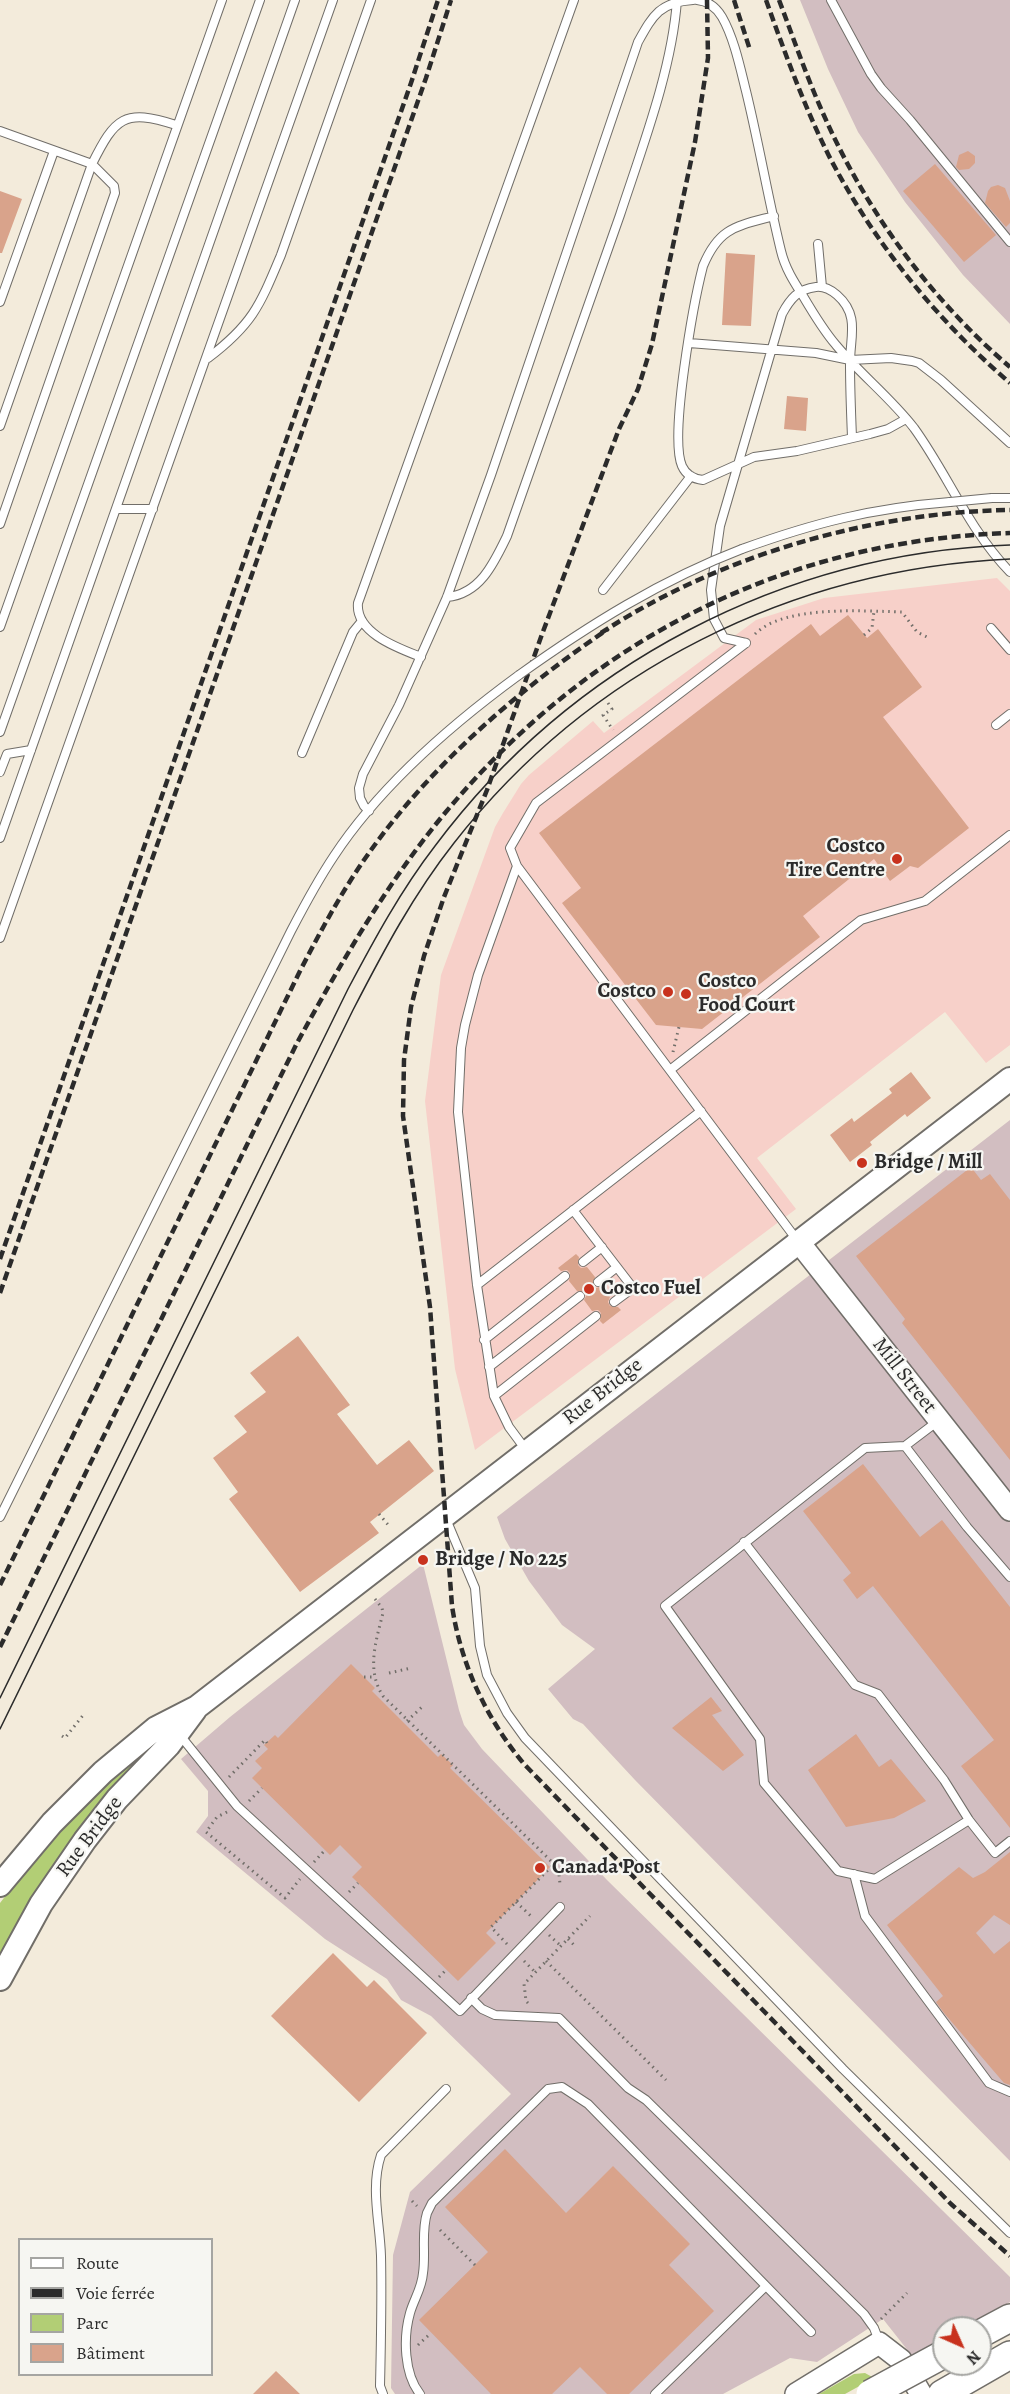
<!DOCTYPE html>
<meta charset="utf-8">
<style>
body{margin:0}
#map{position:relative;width:1010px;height:2394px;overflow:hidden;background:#f3ebdb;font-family:Alegreya,serif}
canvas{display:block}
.legend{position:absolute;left:18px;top:2238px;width:195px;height:138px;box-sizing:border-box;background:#f6f6f2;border:2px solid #a5a5a2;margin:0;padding:8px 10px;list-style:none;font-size:18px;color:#2b2b2b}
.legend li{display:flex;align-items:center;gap:12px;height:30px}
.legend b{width:30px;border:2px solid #a5a5a2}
.north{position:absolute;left:932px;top:2316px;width:60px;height:60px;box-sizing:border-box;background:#f6f6f2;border:2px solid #a5a5a2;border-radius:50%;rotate:135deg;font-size:16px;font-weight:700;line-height:24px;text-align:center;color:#2b2b2b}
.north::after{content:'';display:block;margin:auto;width:21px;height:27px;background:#c8321e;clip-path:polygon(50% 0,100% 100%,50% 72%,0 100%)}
</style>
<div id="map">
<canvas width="1010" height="2394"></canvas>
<ul class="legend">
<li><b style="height:8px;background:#fff"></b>Route</li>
<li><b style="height:8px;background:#2b2b2b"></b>Voie ferrée</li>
<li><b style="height:16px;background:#b2ce75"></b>Parc</li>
<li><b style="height:16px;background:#d9a38b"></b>Bâtiment</li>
</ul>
<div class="north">N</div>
</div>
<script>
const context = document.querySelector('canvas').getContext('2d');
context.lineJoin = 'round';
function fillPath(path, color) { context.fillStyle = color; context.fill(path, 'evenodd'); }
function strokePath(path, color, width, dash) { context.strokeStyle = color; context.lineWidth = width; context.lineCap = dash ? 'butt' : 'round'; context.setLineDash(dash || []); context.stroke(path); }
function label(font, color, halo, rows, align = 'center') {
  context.font = font + ' Alegreya,serif'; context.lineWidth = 4.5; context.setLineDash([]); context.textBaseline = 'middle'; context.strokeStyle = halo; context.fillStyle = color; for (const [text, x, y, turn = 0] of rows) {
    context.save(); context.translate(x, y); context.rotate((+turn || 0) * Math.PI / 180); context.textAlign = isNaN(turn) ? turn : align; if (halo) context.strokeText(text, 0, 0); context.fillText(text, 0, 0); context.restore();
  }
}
fillPath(new Path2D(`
 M997,578L1010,591V1045L986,1063L945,1012L757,1158L796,1209L475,1450L455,1369L425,1101L441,975L495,827L503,813L521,784L529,775L593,721L604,733L756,620L824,598Z`), '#f7d0c9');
fillPath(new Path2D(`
 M800,0H1010V324L963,275L905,202L858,132L828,69Z
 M1010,1120V2161L635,1780L583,1724L573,1719L548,1689L595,1649L562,1625L529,1581L505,1539L497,1517Z
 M423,1564L459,1710L464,1725L482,1749L607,1880L1010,2277V2302L965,2328H944V2340L913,2357L883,2319L817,2362L790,2358L723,2394H395L391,2388L393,2255L410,2192L511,2094L431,2016L401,2000L387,1979L325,1939L196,1832L208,1816V1791L181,1759L230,1717Z`), '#d2bec1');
fillPath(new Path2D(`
 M145,1748L148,1751L0,1957V1903L32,1862L38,1859L74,1815Z
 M865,2373L874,2378L845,2394H819L854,2374Z`), '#b2ce75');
fillPath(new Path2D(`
 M968,151L975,156V163L969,169L959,170L956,167L959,155Z
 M935,164L996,235L964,262L903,191Z
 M998,185L1005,188L1010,201V223L1006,227L985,203L988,191L991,187Z
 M0,191L22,199L2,253H0Z
 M726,253L755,255L751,326L722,325Z
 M787,396L808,398L806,431L784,429Z
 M848,615L867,638L878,629L922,687L883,717L969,828L918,868L910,866L890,881L874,859L803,916L820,937L702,1029L656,1025L562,903L581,888L539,833L811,624L820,636Z
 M911,1072L931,1098L907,1117L905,1114L870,1142L872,1145L850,1162L830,1135L852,1118L854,1122L892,1093L889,1089Z
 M971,1167L981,1180L990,1174L1010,1200V1460L902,1323L905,1319L856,1256Z
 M576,1254L579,1257L578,1265L581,1268L587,1267L595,1277L593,1285L596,1288L602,1286L610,1297L608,1302L610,1306L618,1307L621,1310L603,1324L600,1321L601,1313L598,1310L592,1311L584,1300L586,1296L584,1292L577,1291L569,1281L570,1273L567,1270L561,1271L558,1268Z
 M298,1336L350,1405L337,1414L377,1465L409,1440L434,1471L370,1522L379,1533L300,1592L229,1499L238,1492L213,1458L247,1432L234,1416L266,1392L250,1373Z
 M863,1464L920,1537L942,1520L1010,1607V1828L961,1766L994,1740L873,1586L857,1599L843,1580L851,1573L803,1511Z
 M351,1664L375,1688L372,1691L438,1757L441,1754L453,1765L450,1768L550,1867L486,1933L496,1943L458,1981L352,1877L362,1867L340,1845L330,1855L252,1778L262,1768L255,1761L268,1749L264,1745L275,1735L278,1738Z
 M711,1697L722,1711L712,1715L744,1755L723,1771L672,1728Z
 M856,1734L879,1767L891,1759L926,1801L894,1818L846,1827L808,1770Z
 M1010,1852V1925L994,1915L976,1933L994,1954L1010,1941V2085L1004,2083L944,2013L936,2002L943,1996L887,1925L959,1867L973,1878L985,1872Z
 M333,1953L367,1987L374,1980L427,2033L359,2102L271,2016Z
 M505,2149L566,2213L613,2166L690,2244L669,2265L714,2311L629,2394H607L580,2367L552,2394H491L419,2320L488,2252L445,2207Z
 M276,2371L300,2394H253Z`), '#d9a38b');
const lane = new Path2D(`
 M697,0C708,1 716,7 722,17C734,38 740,67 746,91C759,144 768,198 781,251C785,268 794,282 803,296C813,313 823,330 836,345C860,374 891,398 914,428C948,475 969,530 1010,572
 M831,0L871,74L881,88L910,120L1010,242
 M0,131L92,164L114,186L115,193L0,524
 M774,216C737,226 719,227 703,266C694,301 669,436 682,466C686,475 694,479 703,480L754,457L797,451L870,434L888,429L906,419
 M818,244L822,287
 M0,302L54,151
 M689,343L816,353L850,360L891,358L912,361L919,363L941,380L1010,443
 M208,358C253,324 260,305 281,255L371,0
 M0,426L92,164C115,118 124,108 176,125
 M992,498H1010
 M116,509H153
 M742,549C814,523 872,508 950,502
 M603,590L691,476
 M447,597C480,594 494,563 507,536C545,429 583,322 620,215C642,148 672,70 677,0
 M0,627L222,0
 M991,628L1010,650
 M746,643L536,803L510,848L517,866L797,1240
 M746,643L724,638L714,619L711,590L720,526L782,314C790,299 798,289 816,287C824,286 831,290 837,295C860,315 850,337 850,363C850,388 851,413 852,437
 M421,657C398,648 355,633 358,603L574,0
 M996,725L1010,714
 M0,732L260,0
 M302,753L353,632L362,621
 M0,772L7,754L31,750
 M369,811L364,806L360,798L359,788L363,774L399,705L447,597L491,475L638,42C653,15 660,2 693,0
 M0,838L295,0
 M517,866L478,975L465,1025L461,1048L458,1112L477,1285L494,1396L509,1427L526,1450
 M0,938L333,0
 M670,1070L861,920L925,901L1010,835
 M573,1210L633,1288L614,1302
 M583,1262L602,1247
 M598,1282L617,1267
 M477,1285L701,1111
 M484,1340L565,1276
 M489,1367L580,1296
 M494,1396L596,1316
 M938,1421L905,1446L967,1527L1010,1577
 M905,1446L865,1448L665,1606L760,1739L764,1783L838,1871L875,1879L969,1820
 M0,1517L291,931C304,906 318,880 334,856C380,786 452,724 519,675
 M446,1519L475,1588L480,1646L487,1675L507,1713L525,1738L843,2069L1010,2233
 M744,1542L855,1685L878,1694L944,1780L969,1820L995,1853L1010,1841
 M179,1734L237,1806L460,2011L560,1907
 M854,1874L865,1916L989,2083L1010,2092
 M471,1998L482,2009L495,2015L559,2018L628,2088L646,2100L864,2314L874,2328L879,2341
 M766,2286L811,2332
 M383,2394L380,2386C381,2343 382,2299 381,2256C380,2222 370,2188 381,2155L446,2089
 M420,2394C404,2374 403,2338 410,2313C414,2299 422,2288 423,2273C426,2254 421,2232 427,2213L432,2203L446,2189L548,2089L562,2087L588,2104L766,2286L655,2394`);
const secondary = new Path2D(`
 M798,1241L1010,1510
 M879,2343L901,2360L921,2394
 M796,2394L879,2343`);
const primary = new Path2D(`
 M0,1885L52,1823L103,1772L156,1728L197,1707L1010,1079
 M0,1979L41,1904L85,1840L117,1799L169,1745L195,1710`);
const highway = new Path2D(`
 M980,2334L1010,2318
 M942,2394L1010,2355`);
strokePath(lane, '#716e69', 10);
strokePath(secondary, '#716e69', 24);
strokePath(primary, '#716e69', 26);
strokePath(highway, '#716e69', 30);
strokePath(new Path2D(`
 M755,634C784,605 863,611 902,612L917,632L929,638
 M864,635L872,628L874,611
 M608,703L612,709L603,715L613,730
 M673,1052L679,1027
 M379,1514L390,1527
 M375,1599L382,1608L383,1613C376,1641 366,1670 383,1696L554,1864L559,1874L560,1884
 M389,1673L411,1668
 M364,1677H374
 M407,1721L422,1707
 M62,1736L65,1738L84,1714
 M229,1777L265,1740L267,1743
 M249,1801L262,1788
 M227,1812L217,1817L206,1832L285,1898L300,1879
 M314,1862L325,1850
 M349,1892L358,1883
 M516,1902L532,1917
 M549,1935L561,1946
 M568,1939L574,1945
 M507,1944L491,1927L554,1864
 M524,1961L535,1972
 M546,1961L666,2080
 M439,1977L446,1970
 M528,2003L526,2001L524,1984L590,1916
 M412,2201L417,2206
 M440,2230L475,2265
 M881,2319L907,2293
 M418,2345L431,2333`), '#716e69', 3, [1.5, 4.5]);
strokePath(lane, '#fff', 8);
strokePath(secondary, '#fff', 21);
strokePath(primary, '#fff', 22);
strokePath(highway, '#fff', 27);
strokePath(new Path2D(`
 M0,1698L348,989C374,940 401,890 435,846C571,664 783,553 1010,545
 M0,1729L353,1010C383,952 413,895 454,843C589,670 792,569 1010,559`), '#2b2b2b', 1.5);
strokePath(new Path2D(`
 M707,0L708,58L695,142L652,344L638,389L619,429L541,637L487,790L444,897L424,956L411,1007L404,1060L403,1116L430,1307L452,1606C461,1665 486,1718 524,1764L951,2204L1010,2256
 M734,0L750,50
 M766,0C785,53 804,106 829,156C874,243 936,319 1010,383
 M779,0C793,37 806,75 822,111C864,208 929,298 1010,367
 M601,633C718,556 870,512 1010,510
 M0,1259L411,83L438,0
 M0,1293L426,78L451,0
 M0,1585L300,971C317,938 334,906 354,875C418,776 511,695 608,629
 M0,1647L297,1043C341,963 386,884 445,813C589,640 784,540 1010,533`), '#2b2b2b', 4.5, [9, 4.5]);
const laneBridge = new Path2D(`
 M950,502L992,498
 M519,675C589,625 661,580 742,549`);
const highwayBridge = new Path2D(`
 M870,2394L944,2354`);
strokePath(laneBridge, '#716e69', 10, []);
strokePath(highwayBridge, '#716e69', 30, []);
strokePath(laneBridge, '#fff', 8);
strokePath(highwayBridge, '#fff', 27);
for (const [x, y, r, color] of [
 [897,859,6,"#c8321e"],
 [668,992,6,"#c8321e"],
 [686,994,6,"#c8321e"],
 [862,1163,6,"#c8321e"],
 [589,1289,6,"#c8321e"],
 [423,1560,6,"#c8321e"],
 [540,1868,6,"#c8321e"]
]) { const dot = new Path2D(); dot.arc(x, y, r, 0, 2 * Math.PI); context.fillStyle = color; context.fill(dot); strokePath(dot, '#f6f6f2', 2); }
label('bold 21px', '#2b2b2b', '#f6f6f2', [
 ["Costco",885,847,"right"],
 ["Tire Centre",885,871,"right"],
 ["Costco",698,982],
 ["Food Court",698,1006],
 ["Costco",656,992,"right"],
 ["Bridge / Mill",874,1163],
 ["Costco Fuel",601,1289],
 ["Bridge / No 225",435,1560],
 ["Canada Post",552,1868]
], 'left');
label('21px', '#2b2b2b', '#f6f6f2', [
 ["Mill Street",904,1376,52],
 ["Rue Bridge",603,1392,-38],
 ["Rue Bridge",90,1837,-53]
]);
</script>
